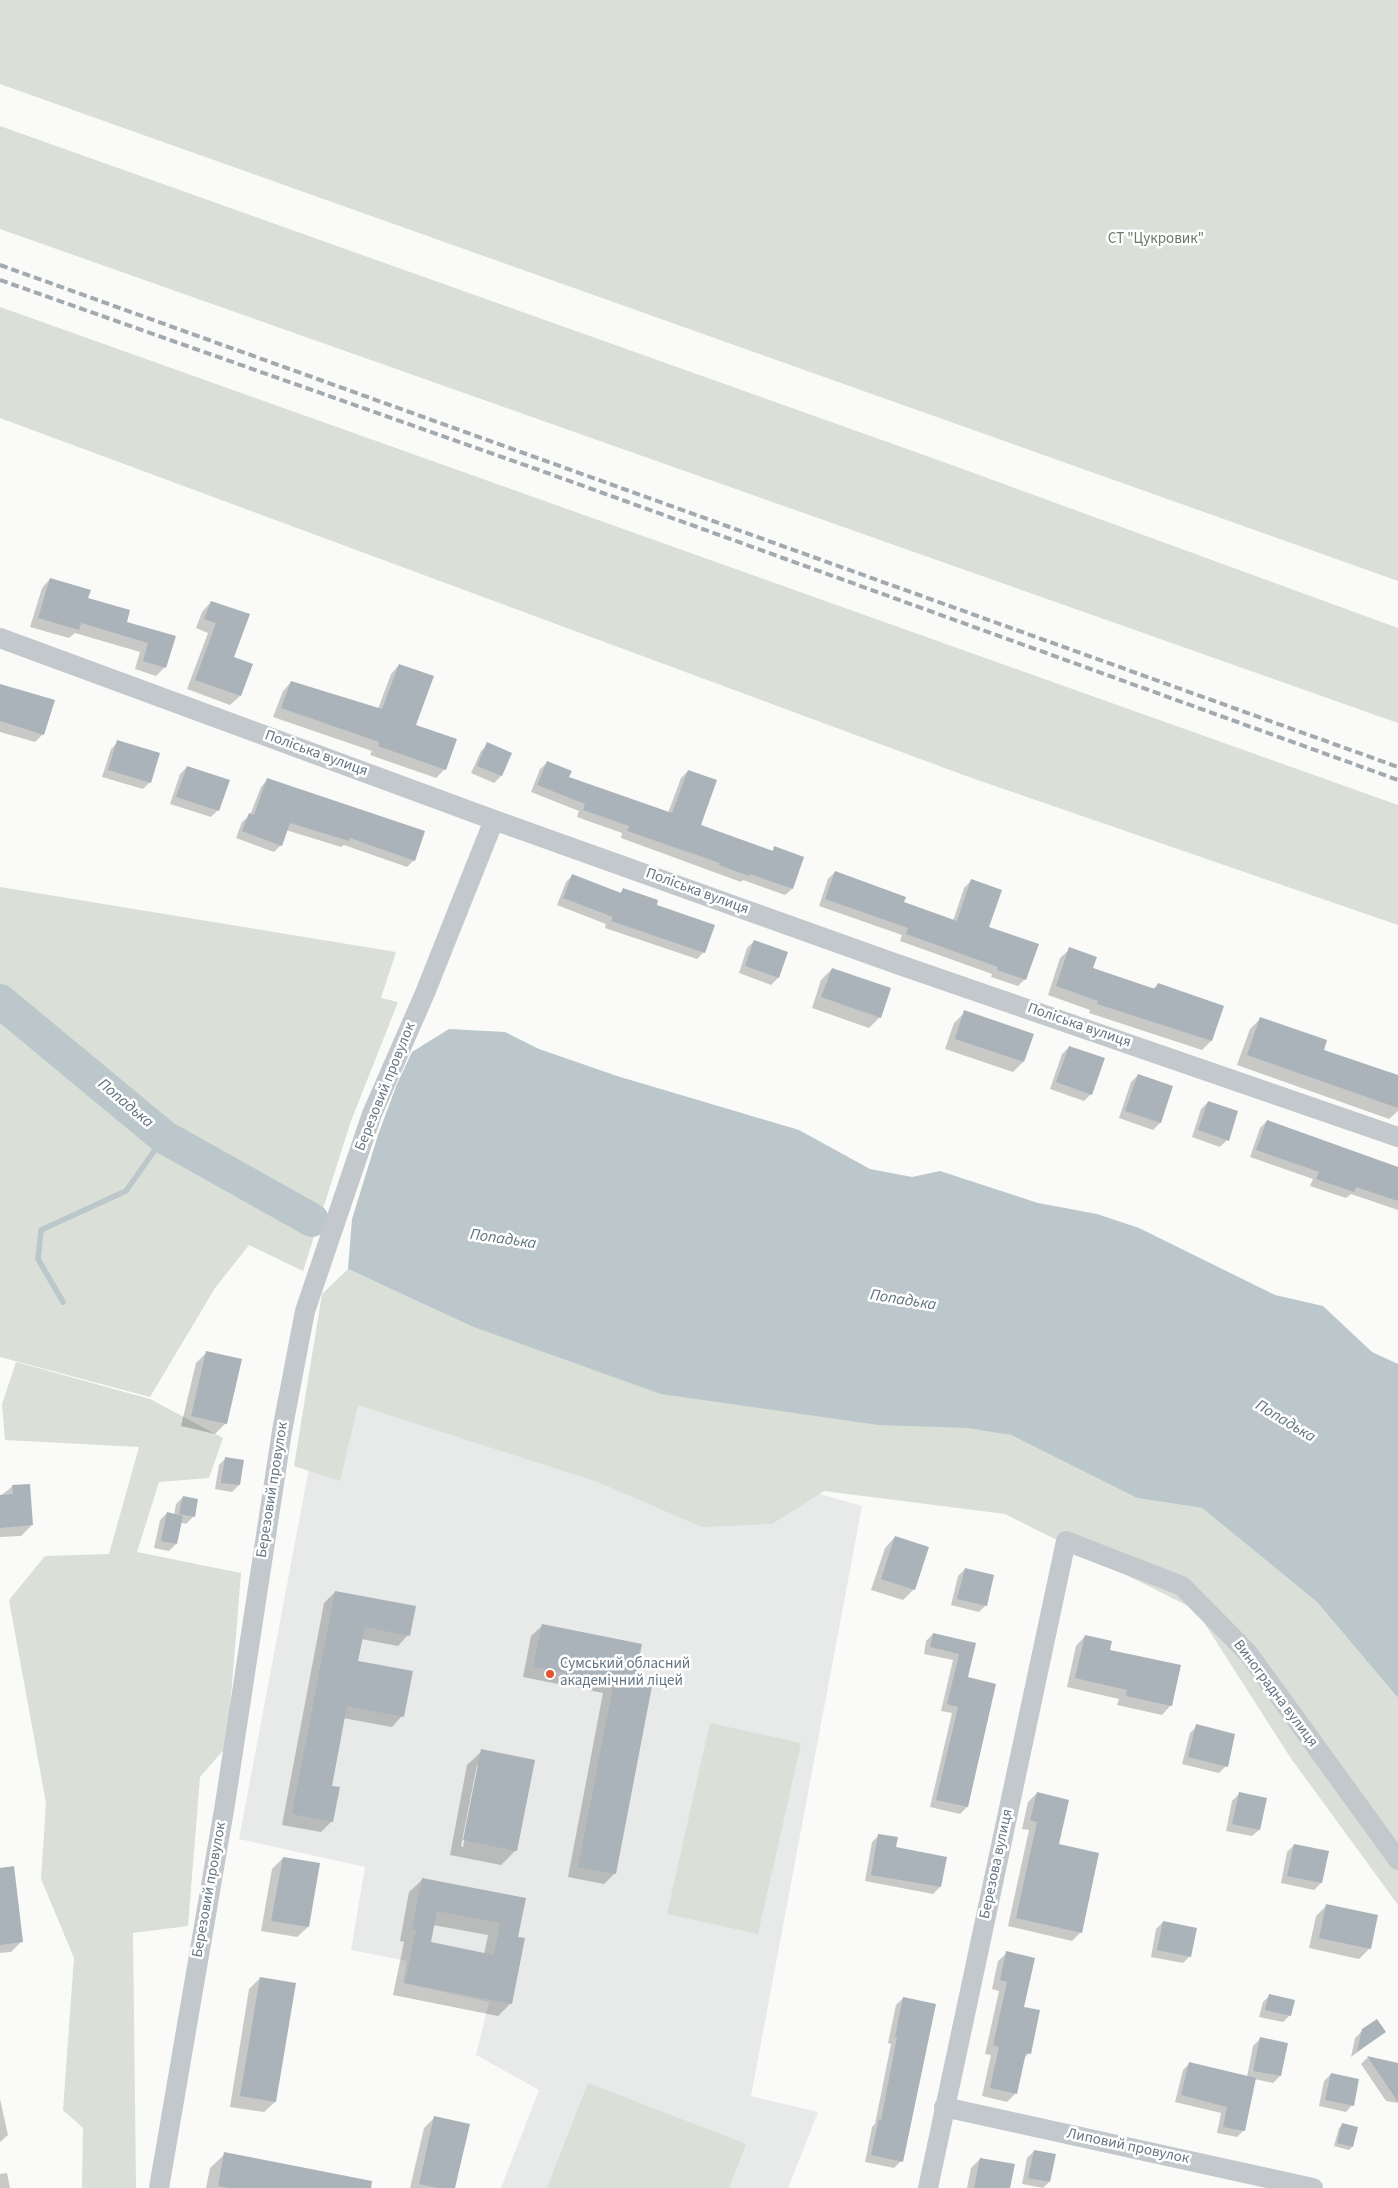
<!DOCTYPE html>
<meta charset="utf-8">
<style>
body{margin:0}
canvas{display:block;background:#fafaf8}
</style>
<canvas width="1398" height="2188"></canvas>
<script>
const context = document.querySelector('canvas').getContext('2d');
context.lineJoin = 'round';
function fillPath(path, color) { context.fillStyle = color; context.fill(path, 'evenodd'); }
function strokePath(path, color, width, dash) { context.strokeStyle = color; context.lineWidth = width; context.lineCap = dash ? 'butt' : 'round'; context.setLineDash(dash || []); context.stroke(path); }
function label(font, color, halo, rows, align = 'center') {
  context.font = font + ' "Source Sans 3",sans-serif'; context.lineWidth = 5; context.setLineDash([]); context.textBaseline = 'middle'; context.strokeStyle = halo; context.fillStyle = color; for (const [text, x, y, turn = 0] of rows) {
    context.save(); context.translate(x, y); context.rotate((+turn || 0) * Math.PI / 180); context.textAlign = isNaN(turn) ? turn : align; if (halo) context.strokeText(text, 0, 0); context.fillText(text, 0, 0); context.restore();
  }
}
fillPath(new Path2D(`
 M330,1357L862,1506L751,2096L818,2112L788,2188H501L539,2090L476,2055L489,2002L403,1983L407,1961L351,1950L365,1867L239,1839Z`), '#e8e9e9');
fillPath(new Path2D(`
 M0,0H1398V581L0,84Z
 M0,126L938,460L1398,628V723L0,229Z
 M0,307L1398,805V925L969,777L0,418Z
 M0,887L396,952L381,998L398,1002L351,1121L303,1271L249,1245L215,1288L150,1397L0,1357Z
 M348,1269L471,1326L1011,1435L1137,1498L1202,1508L1317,1602L1398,1698V1905L1290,1757L1196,1610L1005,1514L824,1491L772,1524L702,1527L598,1482L358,1405L340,1481L294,1466L322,1294Z
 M16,1362L150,1399L223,1438L209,1478L159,1482L137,1552L241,1573L227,1746L200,1777L188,1926L133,1933L136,2188H82L83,2128L63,2110L74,1958L41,1879L46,1803L9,1600L45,1556L109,1554L139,1447L5,1440L2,1404Z
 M710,1723L801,1743L758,1934L667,1914Z
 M588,2083L746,2144L729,2188H547Z`), '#dadfd7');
fillPath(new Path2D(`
 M449,1029L505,1032L539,1049L617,1076L799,1130L870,1169L912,1177L940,1171L1038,1203L1097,1214L1139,1228L1275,1295L1323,1306L1372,1352L1398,1364V1698L1317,1602L1202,1508L1137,1498L1011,1435L968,1428L879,1425L661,1394L471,1326L348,1269L352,1219L378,1135L397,1084L412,1052Z`), '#bbc7cb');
fillPath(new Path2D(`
 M50,579L125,623L174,637L165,667L156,676L135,669L140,652L75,633L69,638L30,627L42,588Z
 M211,602L233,657L252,664L240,696L230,705L187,689L208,633L196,628L202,612Z
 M399,665L415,726L445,769L436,778L370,755L372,751L273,717L283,691L291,682L378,709L391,674Z
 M0,685L43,734L35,742L0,732Z
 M118,742L150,782L143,789L102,777L111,749Z
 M488,744L510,753L501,776L494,783L471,773L481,751Z
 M547,763L567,778L668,813L681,778L688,771L699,826L771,852L775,848L792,889L785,895L743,880L741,882L621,838L622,833L577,817L579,811L531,792L540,769Z
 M187,767L218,810L211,817L170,804L180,774Z
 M267,780L414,860L407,867L344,845L341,847L286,830L281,845L274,852L236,838L242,822L250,815L261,787Z
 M835,872L902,903L953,921L964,888L971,881L988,928L1025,979L1018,986L991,977L992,974L900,941L902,935L819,906L828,879Z
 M573,875L619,894L623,890L655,906L704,952L697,959L605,928L606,924L557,905L566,882Z
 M754,941L786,953L778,978L771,985L739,973L747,948Z
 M1070,949L1092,968L1152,990L1158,984L1223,1006L1211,1041L1202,1050L1089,1013L1090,1010L1048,995L1060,958Z
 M832,969L880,1017L869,1028L812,1008L821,980Z
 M965,1012L1023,1062L1013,1072L945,1049L954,1023Z
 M1261,1018L1322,1050L1398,1077V1111L1389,1119L1237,1065L1250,1029Z
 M1069,1047L1091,1094L1084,1101L1050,1089L1062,1054Z
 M1138,1075L1172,1087L1160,1123L1153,1130L1119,1118L1131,1082Z
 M1208,1102L1227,1140L1220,1147L1192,1137L1201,1109Z
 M1267,1121L1398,1168V1210L1351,1194L1346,1198L1310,1186L1313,1179L1250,1157L1260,1128Z
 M207,1352L226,1423L215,1434L181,1426L196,1363Z
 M226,1458L239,1485L232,1492L215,1489L219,1465Z
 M13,1486L32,1525L21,1536L0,1537V1496Z
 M183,1497L193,1517L186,1524L180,1522L176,1544L169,1551L154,1548L160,1520L167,1513L174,1515L176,1504Z
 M895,1537L914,1589L903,1600L871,1590L885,1548Z
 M965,1569L986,1605L979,1612L951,1605L958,1576Z
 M335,1592L408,1635L398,1646L361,1639L357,1662L402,1716L392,1727L343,1718L330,1787L332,1821L321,1832L282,1825L324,1603Z
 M542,1626L633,1684L615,1873L604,1884L568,1877L603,1693L523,1677L531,1636Z
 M933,1634L975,1644L967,1678L994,1685L967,1807L960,1814L930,1807L952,1713L941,1711L953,1660L924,1654L926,1641Z
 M1085,1636L1109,1650L1171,1705L1162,1715L1117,1705L1119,1699L1067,1687L1076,1646Z
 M1197,1726L1226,1766L1219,1773L1182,1764L1190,1733Z
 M482,1751L516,1850L501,1865L450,1855L467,1765ZM477,1765H479L463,1847L461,1846Z
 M1037,1793L1058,1845L1081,1932L1072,1941L1008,1926L1029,1830L1022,1829L1028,1802Z
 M1239,1794L1259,1830L1252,1836L1226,1831L1232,1801Z
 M879,1835L894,1848L940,1887L933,1894L865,1881L872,1842Z
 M1294,1845L1321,1883L1314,1890L1281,1883L1287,1852Z
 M283,1858L308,1927L297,1937L261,1931L272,1869Z
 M0,1869L22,1941L11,1952L0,1953Z
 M422,1880L524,1899L517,1938L511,2003L498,2016L393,1995L404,1942L400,1941L409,1892ZM433,1925L488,1935L484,1954L429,1943Z
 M1327,1905L1370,1948L1359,1959L1309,1948L1316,1916Z
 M1163,1922L1190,1956L1183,1963L1151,1957L1156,1929Z
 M1007,1953L1023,2008L1029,2053L1023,2059L1016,2093L1007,2102L982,2096L991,2055L985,2054L999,1991L992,1989L998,1961Z
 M260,1978L275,2102L264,2112L230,2107L249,1989Z
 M1270,1995L1290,2015L1283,2022L1259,2017L1263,2002Z
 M903,1998L901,2161L894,2168L865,2162L872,2127L875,2124L891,2044L888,2043L896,2005Z
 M1363,2030L1384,2032L1351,2057L1355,2038Z
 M1260,2039L1280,2076L1273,2083L1254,2079L1244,2130L1237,2137L1217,2133L1221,2113L1175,2102L1183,2070L1190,2063L1247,2077L1253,2046Z
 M1367,2058L1398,2065V2103L1386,2101L1361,2064Z
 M1331,2074L1352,2105L1346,2112L1319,2106L1324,2081Z
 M0,2099L8,2135L0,2142Z
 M435,2117L454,2188H410L424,2128Z
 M1342,2125L1352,2147L1349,2150L1334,2146L1339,2128Z
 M1034,2151L1049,2182L1043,2188L1022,2184L1027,2158Z
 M225,2154L353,2188H206L210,2168Z
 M980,2159L1009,2188H967L971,2168Z
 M7,2173L10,2188H0V2174Z`), '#0003');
strokePath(new Path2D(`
 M63,1302L38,1259L41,1230L126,1191L164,1137`), '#bbc7cb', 5.5);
strokePath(new Path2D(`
 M0,1001L164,1137L312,1220`), '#bbc7cb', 34);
fillPath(new Path2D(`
 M50,578L91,590L88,598L130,610L127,622L176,636L166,668L143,661L148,643L81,623L79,630L38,618Z
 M211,601L250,614L234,657L253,664L241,696L195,680L216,623L204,619Z
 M399,664L434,676L416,725L457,739L446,770L378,746L379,742L281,708L291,681L382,709Z
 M0,684L55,700L44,735L0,721Z
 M117,740L160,753L151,783L108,770Z
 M487,742L512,753L502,776L477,766Z
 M547,761L572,771L569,777L672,813L688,770L717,780L701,825L773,851L774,846L804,857L793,889L750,874L749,876L719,865L720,863L627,831L629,826L583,810L585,804L537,785Z
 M187,766L230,780L219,811L176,797Z
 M267,778L425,831L415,861L350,838L349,841L290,823L282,846L242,831L249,813L254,815Z
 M835,871L906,897L904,902L957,921L971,879L1002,890L989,927L1039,944L1026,980L997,970L998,967L906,934L908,928L825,899Z
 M572,874L621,893L623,888L658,900L657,905L715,925L705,953L611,921L613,917L563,898Z
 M754,940L788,952L779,978L745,966Z
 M1069,947L1097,957L1093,968L1155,989L1158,983L1224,1006L1212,1041L1097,1004L1098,1001L1056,986Z
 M832,968L891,988L881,1018L821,997Z
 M964,1010L1034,1034L1024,1062L955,1039Z
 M1260,1017L1327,1040L1324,1050L1398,1075V1108L1247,1055Z
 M1069,1046L1105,1058L1092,1095L1056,1082Z
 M1138,1074L1173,1086L1161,1123L1125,1111Z
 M1208,1101L1238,1111L1229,1141L1198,1130Z
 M1267,1120L1398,1167V1201L1356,1187L1354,1192L1316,1179L1319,1172L1256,1150Z
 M206,1351L242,1359L227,1424L191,1416Z
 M225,1457L244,1460L240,1485L221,1483Z
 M30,1484L33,1525L0,1528V1495L13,1494L12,1485Z
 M183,1496L198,1499L195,1517L179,1514Z
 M167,1512L183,1516L177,1544L161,1541Z
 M895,1536L929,1547L915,1590L881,1579Z
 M965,1568L994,1575L987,1606L957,1599Z
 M335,1591L416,1606L410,1636L365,1627L358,1661L413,1671L404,1717L347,1706L332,1786L340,1787L333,1822L292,1814Z
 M542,1624L642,1644L634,1683L652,1686L616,1874L578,1867L614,1682L533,1667Z
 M933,1633L976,1643L968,1677L996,1684L968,1807L936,1800L958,1707L947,1704L959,1654L930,1647Z
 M1085,1635L1112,1641L1110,1650L1181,1665L1172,1706L1126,1696L1127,1690L1075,1678Z
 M1196,1724L1235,1734L1228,1767L1188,1757Z
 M481,1749L535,1760L517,1851L463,1840Z
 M1037,1792L1069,1800L1059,1844L1099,1853L1082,1933L1016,1918L1037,1822L1030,1820Z
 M1239,1792L1267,1798L1260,1830L1232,1824Z
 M878,1834L898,1837L896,1847L947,1857L941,1887L871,1875Z
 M1294,1844L1329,1851L1322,1883L1287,1876Z
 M283,1857L320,1863L309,1927L271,1921Z
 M14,1866L23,1942L0,1945V1868Z
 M422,1878L526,1898L518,1937L525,1938L512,2004L405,1983L416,1930L412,1929ZM437,1911L500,1923L494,1955L431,1942Z
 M1326,1904L1378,1915L1371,1949L1319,1938Z
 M1163,1921L1197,1928L1191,1957L1157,1950Z
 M1006,1951L1035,1958L1024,2007L1040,2010L1031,2054L1026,2053L1017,2094L990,2088L999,2047L993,2045L1007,1982L1000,1980Z
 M260,1977L296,1983L276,2102L240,2096Z
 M1269,1994L1295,2000L1291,2016L1265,2010Z
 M903,1997L936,2004L903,2162L871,2155L879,2119L881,2120L897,2037H895Z
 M1377,2019L1386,2032L1357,2052L1362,2029Z
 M1260,2037L1288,2043L1281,2076L1253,2071Z
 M1367,2056L1398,2063V2102Z
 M1189,2062L1256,2078L1245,2131L1223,2127L1227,2107L1181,2095Z
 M1331,2073L1359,2079L1354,2106L1325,2100Z
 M434,2116L470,2124L455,2188H438L419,2184Z
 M1342,2123L1358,2127L1353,2147L1337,2143Z
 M1034,2150L1056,2154L1050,2182L1028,2178Z
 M224,2152L372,2181L371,2188H228L218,2186Z
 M980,2158L1015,2164L1010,2188H974Z`), '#aab3b9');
strokePath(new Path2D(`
 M0,638L494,820L894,963L1398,1137
 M944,2107L1313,2188
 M159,2188L225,1804L282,1431L305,1311L372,1114L425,993L494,820
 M928,2188L1066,1541L1182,1586L1248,1653L1398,1860`), '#c3c8cc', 20);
strokePath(new Path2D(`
 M0,265L1398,767
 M0,280L553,475L1398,780`), '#a2aab0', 4, [8, 4]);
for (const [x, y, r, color] of [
 [550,1674,5,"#e4572e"]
]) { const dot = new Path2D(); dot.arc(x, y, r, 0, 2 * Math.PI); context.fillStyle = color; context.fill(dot); strokePath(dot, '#fff', 2); }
label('15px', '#687a64', '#fff', [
 ["СТ \"Цукровик\"",1156,240]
]);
label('15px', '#657683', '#fff', [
 ["Поліська вулиця",316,754,20],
 ["Поліська вулиця",697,892,20],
 ["Поліська вулиця",1079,1026,19],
 ["Березовий провулок",386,1087,-68],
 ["Березовий провулок",273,1490,-81],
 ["Виноградна вулиця",1275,1694,53],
 ["Березова вулиця",997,1864,-78],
 ["Березовий провулок",210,1890,-80],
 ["Липовий провулок",1128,2147,12]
]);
label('15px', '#657683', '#fff', [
 ["Сумський обласний",560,1665],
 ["академічний ліцей",560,1682]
], 'left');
label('italic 16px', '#60757c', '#fff', [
 ["Попадька",125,1104,40],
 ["Попадька",503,1240,8],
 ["Попадька",903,1301,9],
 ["Попадька",1285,1422,31]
]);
</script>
